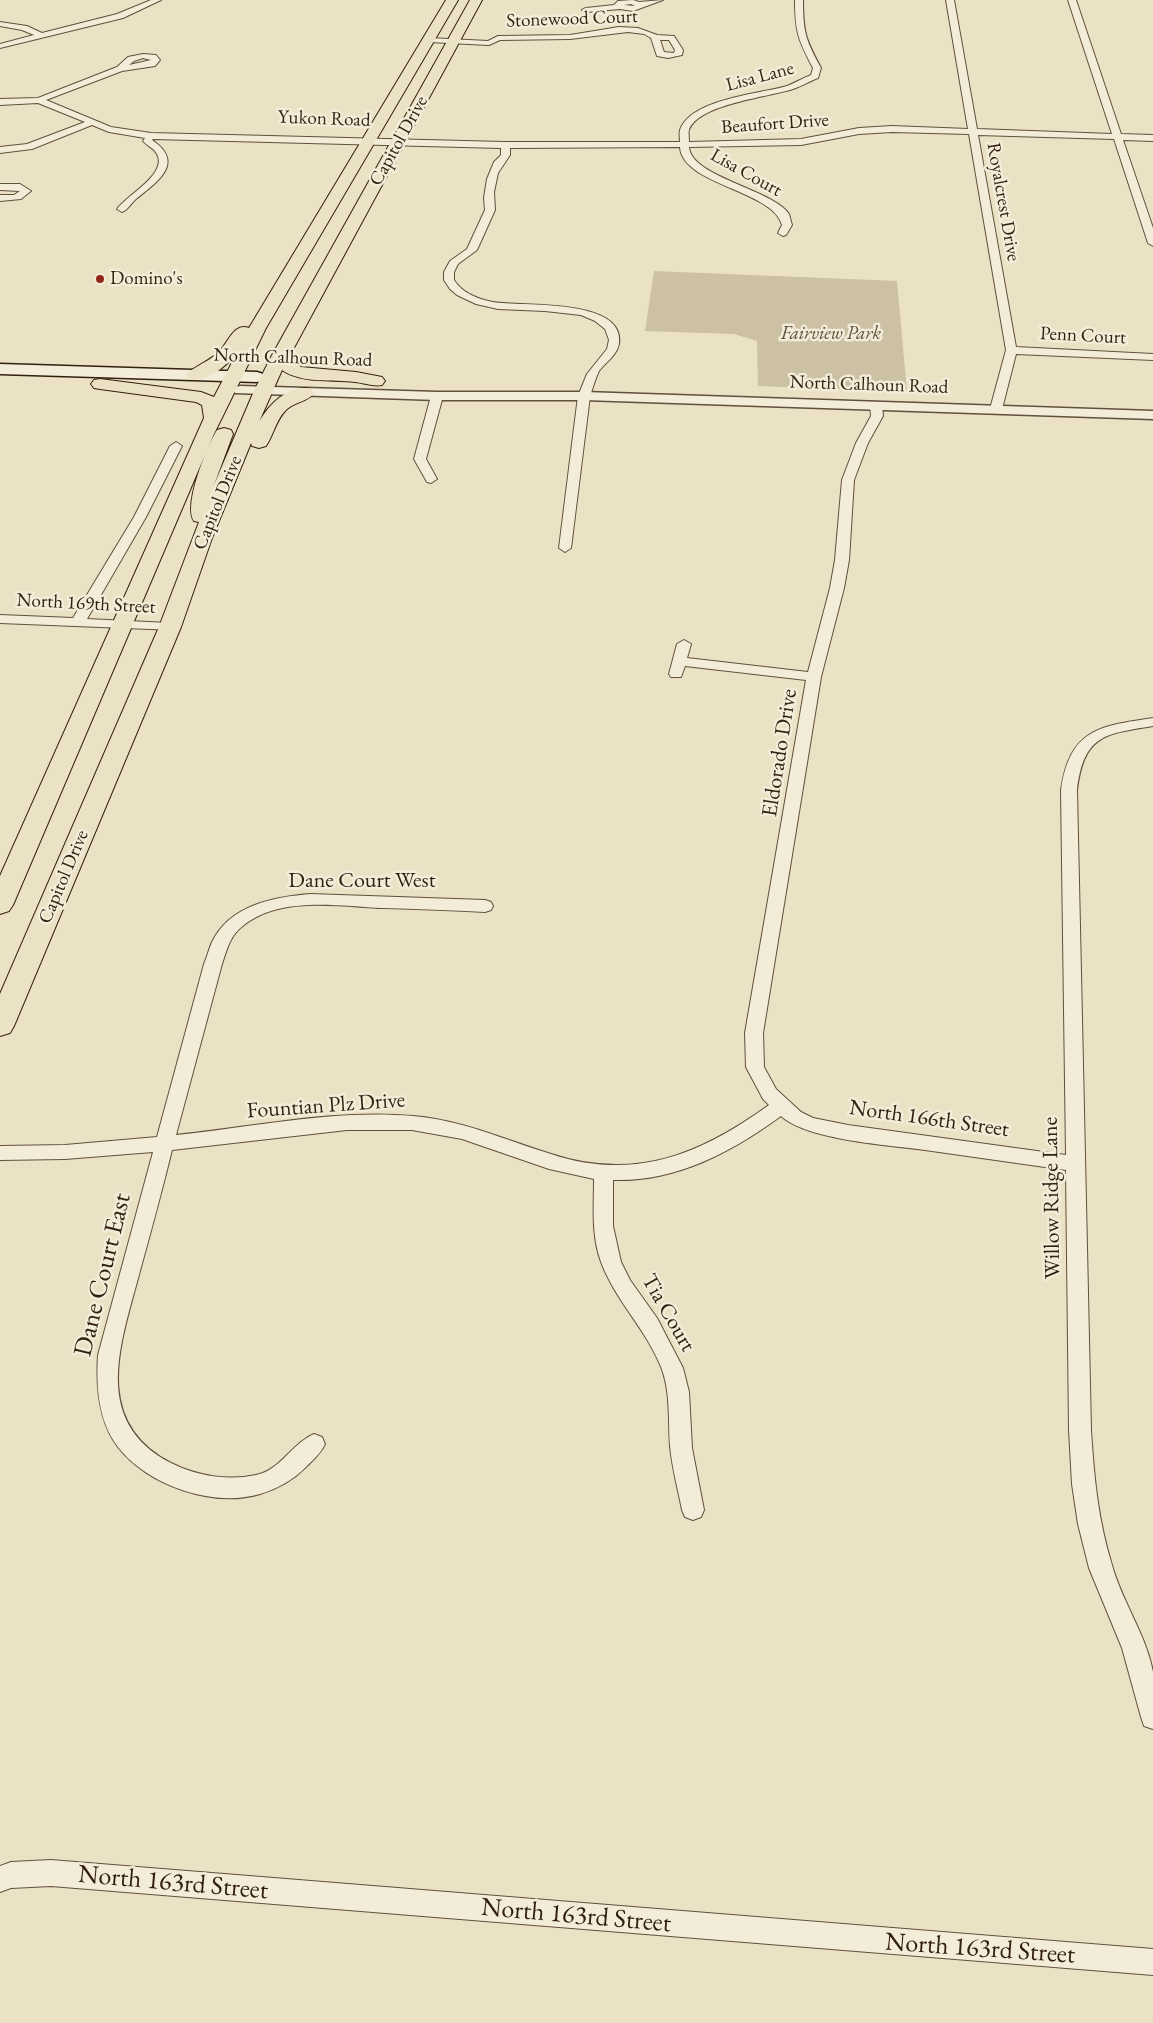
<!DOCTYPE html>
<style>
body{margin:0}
canvas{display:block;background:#ebe1c4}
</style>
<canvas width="1153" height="2023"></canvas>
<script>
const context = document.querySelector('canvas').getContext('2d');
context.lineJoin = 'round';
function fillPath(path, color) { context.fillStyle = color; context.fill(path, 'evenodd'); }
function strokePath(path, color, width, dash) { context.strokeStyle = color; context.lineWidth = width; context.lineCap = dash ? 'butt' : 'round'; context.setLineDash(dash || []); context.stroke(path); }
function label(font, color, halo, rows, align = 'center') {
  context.font = font + ' "EB Garamond",serif'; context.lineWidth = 5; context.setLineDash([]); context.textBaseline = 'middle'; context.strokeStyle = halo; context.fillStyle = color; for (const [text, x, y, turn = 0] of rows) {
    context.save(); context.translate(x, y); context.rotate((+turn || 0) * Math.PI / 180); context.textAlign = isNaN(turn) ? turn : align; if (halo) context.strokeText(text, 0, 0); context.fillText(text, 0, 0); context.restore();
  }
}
fillPath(new Path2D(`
 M654,271L897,281L907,392L758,386L757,341L734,334L645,331Z`), '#ccc0a5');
const minor = new Path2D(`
 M151,0H161L123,18L0,48V44L34,35L22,30L0,26V22L27,26L42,33L117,14Z
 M633,0L639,2L663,0L633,11L620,9L586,12L582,10L586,8L614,5L618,1ZM631,4L635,6L624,5Z
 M795,0H803C803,33 806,40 821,68L818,78C810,81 802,86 793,89C769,97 698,104 689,130C688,133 689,138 689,142L801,139L859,128L892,126L968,129L946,0H954L977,129L1112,134L1068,0H1076L1121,134L1153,135V141L1123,140L1153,228V246L1148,243L1114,139L978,135L1016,347L1153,354V360L1016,354L1002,409L1000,411H992L990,409L1006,350L969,134L892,132L859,134L801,145L689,147C691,177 774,190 789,214C790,217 791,222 792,225L786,235L783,236L778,233L782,225C773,190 682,185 680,147L510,148V155L498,173L494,192L495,210L477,250L458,264L454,272V280C462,293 478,299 493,302C519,307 626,297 619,344C617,355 606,362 599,371C595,379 593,388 590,396L571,548L565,552L559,548L578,396L587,374L607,349L609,340L605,329L595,321L581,315L545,311L498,309L476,304L457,295L450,289L444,280V272L450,261L467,249L485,210L484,198L487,179L494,162L501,155V148L153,139L152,140C186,163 157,182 136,199C131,203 128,210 122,212L117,209C127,195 168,174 157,154C154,148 147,146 143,141L145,138L109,132L92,125L32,149L0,153V147L27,144L85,122L38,103L0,105V99L38,98L117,67L128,57L143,54L156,55L160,60L155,66L122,71L46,100L111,127L151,133L504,142H680C680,138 679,133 680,130C691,99 759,94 787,86C795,83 803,78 811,75L813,68C798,39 795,32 795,0ZM143,58L151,60L129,65L134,61Z
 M619,27L638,28L657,35L674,36L683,50L682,55L668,58L657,56L651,38L644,34L628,32L570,39L500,40L489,45L429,42L425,40L429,38L488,41L498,36L570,35ZM660,40H669L675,50L674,53L664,52Z
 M0,184H20L31,191L21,199L0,201V195H14L20,191L0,190Z
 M437,393L443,396L426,459L437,479L431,483L427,482L414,459L431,396Z
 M876,402L882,405L883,416L868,443L854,480L849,560L844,588L821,677L763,1033L764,1067L776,1089L801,1112L813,1118L848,1125L1066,1155L1061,790C1070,729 1099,726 1153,718V726C1104,734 1084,735 1077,790L1091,1430C1094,1477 1098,1520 1112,1565C1122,1602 1146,1634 1153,1672C1153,1690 1153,1711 1153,1729L1144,1726L1141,1717L1122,1648L1089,1568L1078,1524L1072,1484L1069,1430L1066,1170C1019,1163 972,1157 925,1150C888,1145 807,1140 781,1116C732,1152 676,1182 613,1180V1226L621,1262L630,1280L657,1318L683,1368L689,1392L692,1448L704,1510L701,1517L693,1520L685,1517L682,1510C678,1489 672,1468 670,1446C668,1420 671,1392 661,1367C646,1329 615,1300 601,1262C591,1235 594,1207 594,1179L549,1169L462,1139L412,1130H347L172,1150C162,1191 151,1231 140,1271C122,1340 89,1421 171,1463C197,1476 228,1481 256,1475C281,1470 292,1443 314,1434L322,1437L325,1444C321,1453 313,1460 306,1467C293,1480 277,1489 260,1494C213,1508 147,1485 118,1447C98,1421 96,1386 98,1355L153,1152L65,1159L0,1160V1146L65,1145L157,1137L204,964C207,957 209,949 212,942C230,905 274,897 310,894L485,900L491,902L493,906L491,910L485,912C451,910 416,909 382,908C338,906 281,896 244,925C230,935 227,949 222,964L176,1135C253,1127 336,1109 413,1116C462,1120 505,1140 551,1154C635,1182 701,1154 769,1105L763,1099L746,1067L745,1033L806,680L685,666L681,677H671L669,674L677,644L684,640L691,644L687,658L808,672L830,588L835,560L842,480L856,443L871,416L870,405Z
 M176,442L182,446L146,517L87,619L170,623L177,627L175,630L0,623V615L73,618L134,517L170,446Z
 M51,1860L1153,1949V1975L51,1886L11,1888L0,1892V1866L11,1862Z`);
const tertiary = new Path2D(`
 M240,386L437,392H584L1153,411V419L584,400H437L235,393L233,390L235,387Z`);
const secondary = new Path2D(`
 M0,364L257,372L263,374L265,377L263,380L257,382L0,374Z`);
const primary = new Path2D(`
 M446,0H458L266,328L213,436L13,905L9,911L0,914V876L204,418L202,405L196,402L100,389L94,388L91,384L94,380L100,379L201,392L214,397L237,353C226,366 207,383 189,379L186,375C191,368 210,361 219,352C228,343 234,322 249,328Z
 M470,0H482L289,357L301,367L356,372L382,377L385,381L382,385C373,387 365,383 355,382C332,379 302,384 282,370L259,422C269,404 289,384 311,389L314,393C309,401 295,402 287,409C276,419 274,434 266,446L259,448L252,446L251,443L212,538L181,627L14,1026L10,1033L0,1036V994L159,627L199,522L194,521C183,505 207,446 217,430L224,428L231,430L233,434L214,485L254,391L271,357Z`);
strokePath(minor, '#61503c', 2);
strokePath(tertiary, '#61503c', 3);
strokePath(secondary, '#331f0e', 3);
strokePath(primary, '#331f0e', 2);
fillPath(minor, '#f2ecd9');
fillPath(tertiary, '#f2ecd9');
fillPath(secondary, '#f2ecd9');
fillPath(primary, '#ebe1c4');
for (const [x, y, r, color] of [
 [100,279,5,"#8f2418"]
]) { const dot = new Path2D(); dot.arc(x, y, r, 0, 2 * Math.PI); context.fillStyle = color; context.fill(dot); strokePath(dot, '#f2ecd9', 2); }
label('19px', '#331f0e', '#f2ecd9', [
 ["Stonewood Court",572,19,-2],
 ["Lisa Lane",760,77,-15],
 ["Yukon Road",324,119,2],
 ["Beaufort Drive",775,124,-4],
 ["Capitol Drive",399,141,-61],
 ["Lisa Court",746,173,29],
 ["Royalcrest Drive",1003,202,80],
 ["Penn Court",1083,336,3],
 ["North Calhoun Road",293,358,2],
 ["North Calhoun Road",869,385,2],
 ["Capitol Drive",218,503,-68],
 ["North 169th Street",86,604,3],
 ["Capitol Drive",64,877,-67]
]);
label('19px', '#331f0e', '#f2ecd9', [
 ["Domino's",110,279]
], 'left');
label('italic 19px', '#614f3b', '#f2ecd9', [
 ["Fairview Park",831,334]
]);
label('22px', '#331f0e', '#f2ecd9', [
 ["Eldorado Drive",780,753,-81],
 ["Dane Court West",362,881],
 ["Fountian Plz Drive",326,1106,-4],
 ["North 166th Street",929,1119,8],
 ["Willow Ridge Lane",1052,1198,-91],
 ["Tia Court",668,1313,60]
]);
label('26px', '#331f0e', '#f2ecd9', [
 ["Dane Court East",103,1275,-76],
 ["North 163rd Street",173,1883,5],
 ["North 163rd Street",576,1916,5],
 ["North 163rd Street",980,1949,4]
]);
</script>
